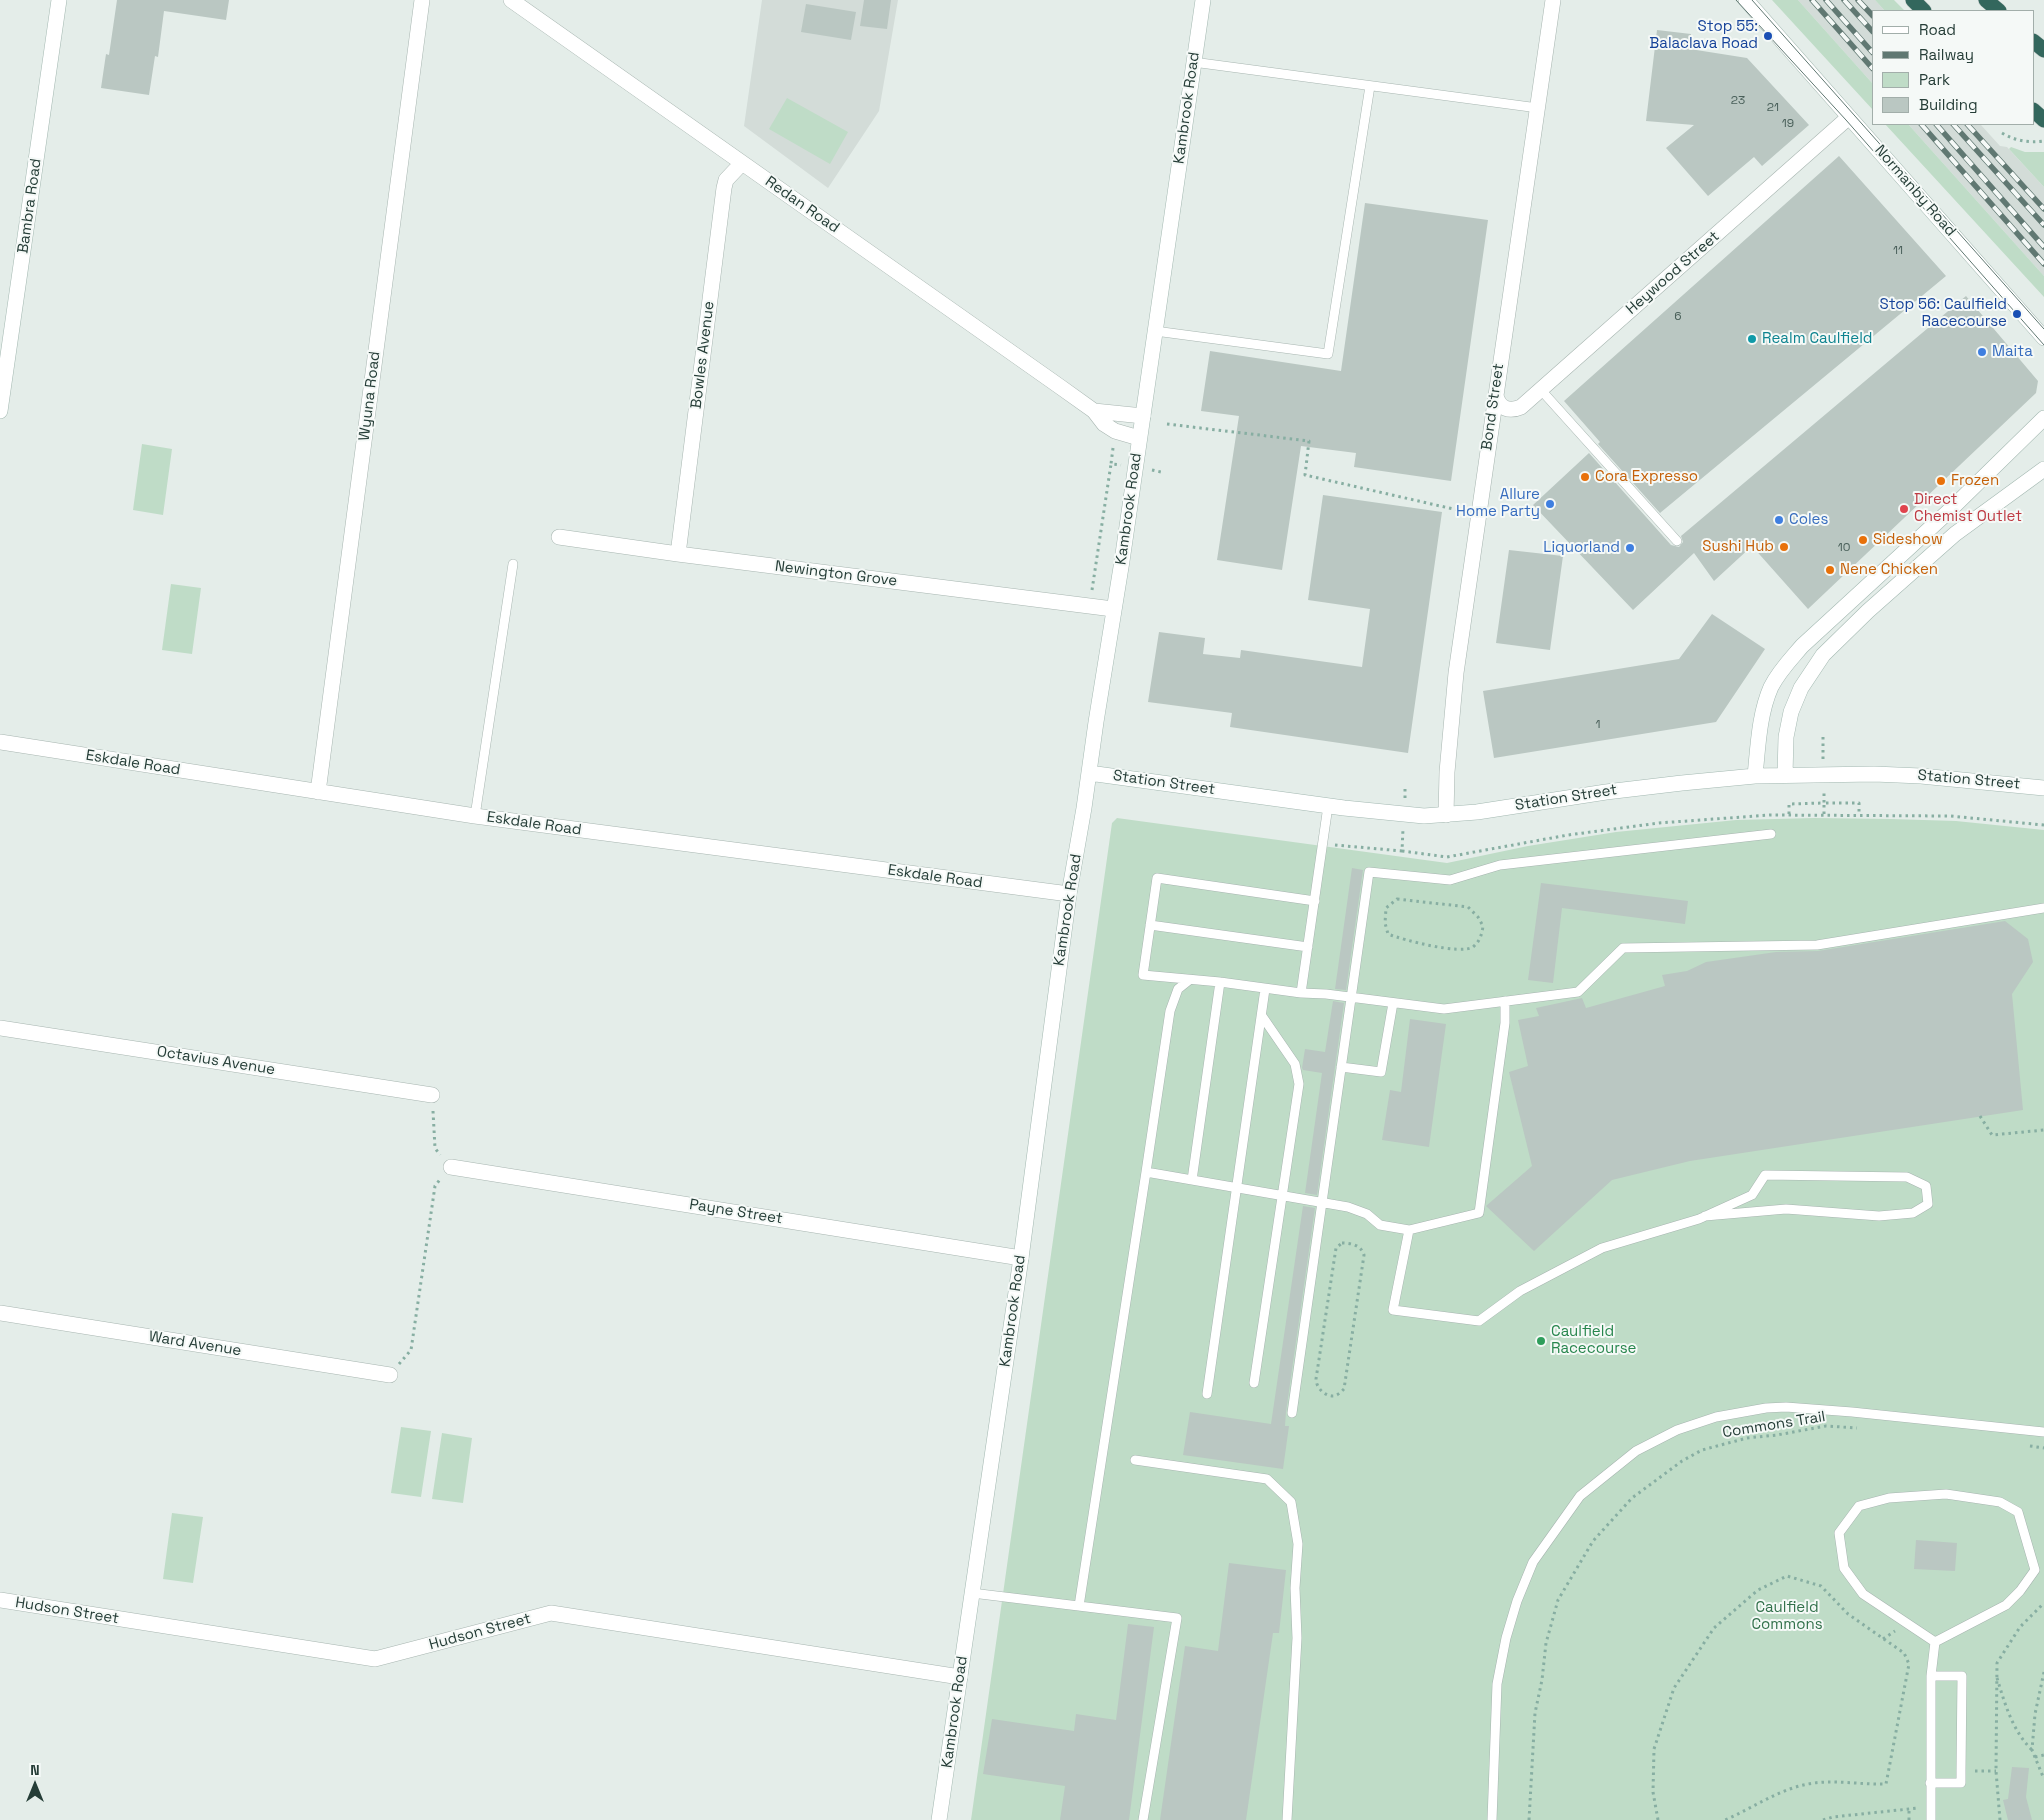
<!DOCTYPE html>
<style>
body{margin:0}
#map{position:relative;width:2044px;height:1820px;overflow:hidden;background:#e4ede9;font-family:"Space Grotesk",sans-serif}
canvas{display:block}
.legend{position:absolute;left:1872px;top:10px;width:162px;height:115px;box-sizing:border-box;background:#f5f9f7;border:1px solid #a2aeaa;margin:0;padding:6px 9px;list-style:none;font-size:15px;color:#253d37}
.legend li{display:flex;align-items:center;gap:10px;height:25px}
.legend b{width:25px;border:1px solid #a2aeaa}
.north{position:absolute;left:10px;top:1760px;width:50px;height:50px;-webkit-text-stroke:4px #f5f9f7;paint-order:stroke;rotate:0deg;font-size:14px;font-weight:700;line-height:20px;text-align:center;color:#253d37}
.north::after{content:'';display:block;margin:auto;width:18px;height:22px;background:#253d37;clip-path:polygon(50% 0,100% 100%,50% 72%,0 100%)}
</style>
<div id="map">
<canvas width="2044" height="1820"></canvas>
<ul class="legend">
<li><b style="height:6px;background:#fff"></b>Road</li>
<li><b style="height:6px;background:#607872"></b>Railway</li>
<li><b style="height:14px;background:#bfdcc7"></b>Park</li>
<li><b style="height:14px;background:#bac7c2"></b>Building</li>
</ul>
<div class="north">N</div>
</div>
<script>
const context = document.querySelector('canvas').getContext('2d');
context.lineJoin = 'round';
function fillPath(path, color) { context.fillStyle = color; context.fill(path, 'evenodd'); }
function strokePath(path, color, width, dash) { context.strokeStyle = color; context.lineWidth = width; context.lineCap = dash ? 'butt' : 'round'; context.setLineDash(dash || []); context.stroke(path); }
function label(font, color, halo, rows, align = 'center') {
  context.font = font + ' "Space Grotesk",sans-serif'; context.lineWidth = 4; context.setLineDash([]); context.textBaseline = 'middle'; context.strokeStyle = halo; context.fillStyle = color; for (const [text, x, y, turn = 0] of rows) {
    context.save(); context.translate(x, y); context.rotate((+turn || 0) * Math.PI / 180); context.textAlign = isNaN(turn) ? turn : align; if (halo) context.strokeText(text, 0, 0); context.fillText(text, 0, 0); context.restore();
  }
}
fillPath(new Path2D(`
 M762,0H898L879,111L828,188L744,126Z
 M1798,0H1875L1885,11H1873V84Z
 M1908,124H1982L1981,125L2000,146L2007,147L2044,187V276Z`), '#d3dcd8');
fillPath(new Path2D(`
 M1772,0H1798L1873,84V110Z
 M1875,0H1894L1905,11H1885Z
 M787,98L848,132L830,164L769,129Z
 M1885,124H1908L2044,276V297Z
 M2011,147L2025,152H2044V187L2009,149Z
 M142,444L172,449L163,515L133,510Z
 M171,584L201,588L192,654L162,650Z
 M1117,818L1447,863L1528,846L1616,832L1736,820L1814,818L1891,819L1956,821L2044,830V1820H971L1112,823Z
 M401,1427L431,1431L421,1497L391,1493Z
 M442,1433L472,1438L463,1503L432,1499Z
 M172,1513L203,1517L193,1583L163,1579Z`), '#bfdcc7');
fillPath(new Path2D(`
 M117,0H229L226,20L164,11L158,57L155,56L149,95L101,88L106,54L109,55Z
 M864,0H891L887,29L860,26Z
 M806,4L856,12L851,40L801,32Z
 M1657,30L1691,34L1690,49L1747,58L1809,125L1762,166L1754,157L1708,196L1666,148L1694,125L1646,121Z
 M1839,156L1946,276L1660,513L1598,444L1600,442L1564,401Z
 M1365,203L1488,220L1451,481L1354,467L1356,453L1301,446L1282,570L1217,560L1239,416L1201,411L1210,351L1341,371Z
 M1966,296L2038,381L2036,393L1808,609L1752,546L1714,581L1694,553L1633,610L1533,505L1589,453L1671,545L1679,547L1683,542L1681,536Z
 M1323,495L1442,512L1408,753L1230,727L1232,713L1148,702L1159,632L1205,638L1203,654L1240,658L1241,650L1362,667L1370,609L1308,600Z
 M1509,550L1563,556L1550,650L1496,643Z
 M1712,614L1765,649L1716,722L1494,758L1483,691L1679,659Z
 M1352,868L1363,870L1346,990L1335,989Z
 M1541,883L1688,901L1685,924L1562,908L1553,983L1528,980Z
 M2005,921L2028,939L2033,962L2012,994L2023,1110L1690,1161L1612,1180L1534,1251L1486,1206L1532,1166L1509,1072L1528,1066L1518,1020L1539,1016L1536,1008L1582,998L1586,1008L1665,986L1662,975L1687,971L1706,962L1776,952L1818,951Z
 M1333,1001L1344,1003L1317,1195L1305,1193L1322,1073L1303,1070L1302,1068L1305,1049L1325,1052Z
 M1410,1019L1446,1024L1429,1147L1382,1140L1390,1090L1401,1092Z
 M1303,1206L1315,1208L1286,1412L1285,1426H1289L1283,1469L1183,1455L1190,1412L1271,1424Z
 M1916,1540L1957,1543L1955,1571L1914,1569Z
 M1229,1563L1286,1570L1279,1633H1273L1246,1820H1160L1185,1646L1218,1651Z
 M1128,1624L1154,1627L1129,1820H1060L1065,1786L983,1774L992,1719L1074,1731L1076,1714L1116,1720Z
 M2012,1767L2029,1768L2026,1797L2032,1820H2008L2003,1800L2008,1799Z`), '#bac7c2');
const lane = new Path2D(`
 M1193,62L1538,108
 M1155,331L1328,354L1370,86
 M1541,390L1677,541
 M475,816L513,564
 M1315,901L1157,878L1143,975L1220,982L1301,993L1326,994L1444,1009L1578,992L1623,948L1817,945L2044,908
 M1150,925L1308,947
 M1188,981L1178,989L1170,1011L1146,1172L1348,1207L1367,1214L1380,1225L1409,1230L1479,1213L1505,1023V1001
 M1301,993L1328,806
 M1341,1067L1381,1072L1393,1003
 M1192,1180L1220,982
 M1409,1230L1393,1310L1479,1321L1520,1291L1602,1248L1699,1219L1752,1195L1765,1175L1907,1177L1926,1186L1928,1204L1913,1213L1879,1216L1786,1209L1705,1216
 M1254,1383L1299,1084L1295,1064L1262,1016
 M1207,1394L1265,989
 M1292,1413L1369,872L1450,880L1500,865L1771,834
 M1135,1460L1267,1479L1291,1502L1298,1544L1295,1588L1297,1638L1287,1820
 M972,1593L1177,1618L1143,1820
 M1079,1606L1146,1172
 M1930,1783H1961V1770L1962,1676H1931
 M1492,1820L1497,1684L1506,1638L1517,1601L1533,1562L1580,1496L1636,1451L1677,1430L1716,1417L1766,1408L1786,1407L1852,1412L2044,1432
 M1931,1820V1676L1935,1642L1863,1594L1844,1568L1839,1533L1859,1506L1889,1498L1946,1494L2000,1502L2018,1512L2035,1570L2020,1591L2006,1605L1935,1642`);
const street = new Path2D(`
 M511,0L1059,386L1094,411L1104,424L1115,431L1139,438
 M1496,396C1500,409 1509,412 1521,407L1849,117
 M1094,411L1143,416
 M559,537L678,554L1113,609
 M678,554L724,188L726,180L742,163
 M0,742L475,816L1069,894
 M318,792L422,0
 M1446,815L1447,772L1456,673L1553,0
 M0,1028L432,1095
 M451,1167L1021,1258
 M0,1313L390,1375
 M0,1600L375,1659L551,1613L960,1677`);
const secondary = new Path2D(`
 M1746,0L2044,338
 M0,411L59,0
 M1089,773L1344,808L1424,816L1477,812L1606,792L1682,783L1755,776L1874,774L1921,776L2044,788
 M1785,775L1786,737L1791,712L1801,688L1823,655L1868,611L1955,534L2044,469
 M1755,776C1758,747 1759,714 1771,687C1779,671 1791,659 1802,646L1949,511L2044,418
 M939,1820L1021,1258L1069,894L1084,808L1096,722L1122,561L1203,0`);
const highway = new Path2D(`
 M1913,0L1924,11
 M1986,0L1999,11
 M2033,41L2044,50
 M2033,110L2044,120`);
strokePath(lane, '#a7b5b0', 10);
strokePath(street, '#a7b5b0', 16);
strokePath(secondary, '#a3b8b1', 16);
strokePath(highway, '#c2c9c7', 16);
strokePath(new Path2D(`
 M2002,133C2016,141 2028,143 2044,141
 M1167,424L1309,441L1305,475L1462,511
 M1113,448L1111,464L1121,465
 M1152,470L1161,472
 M1092,590L1111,464
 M1823,737V760
 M1405,798V785
 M1789,814V804L1824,803V791
 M1824,814V803H1859V814
 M1335,845L1402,851L1403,829
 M1402,851L1447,857L1568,835L1659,823L1770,815L1950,816L2044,825
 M1397,899L1468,907L1478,917L1483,926C1482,934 1480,941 1473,947C1460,955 1403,940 1388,934L1385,923L1386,908Z
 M433,1111L435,1148L440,1155
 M1980,1116L1992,1135L2044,1130
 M1342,1243C1351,1243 1361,1245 1364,1255L1344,1389C1341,1392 1337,1396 1333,1396C1324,1396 1316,1387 1316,1379L1336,1248Z
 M399,1364L411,1350L435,1186L441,1178
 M2030,1446L2044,1448
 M1883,1639L1895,1631
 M2044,1672L2035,1714L2032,1750L2044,1779
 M1997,1678C2005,1704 2012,1730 2032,1750
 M2035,1757L2044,1755
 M1975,1771H1996
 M1529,1820L1535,1713L1542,1680L1546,1643L1558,1600L1593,1541L1632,1498L1682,1461L1702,1450L1747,1438L1777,1435L1826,1426L1857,1428
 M1658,1820L1653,1792L1654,1749L1674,1688L1714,1628L1758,1590L1787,1576L1821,1586L1848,1614L1904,1653L1909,1664L1886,1784C1860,1785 1833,1779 1808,1784C1777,1790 1753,1808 1725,1820
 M1823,1820L1833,1817L1918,1808
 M1909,1820V1810
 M2000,1820L1996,1771L1997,1663L2020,1627L2044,1603`), '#87aea2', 3, [2.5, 4]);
strokePath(lane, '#fff', 9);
strokePath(street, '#fff', 15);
strokePath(secondary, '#fff', 15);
strokePath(highway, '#33675d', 15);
strokePath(new Path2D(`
 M1736,0L1846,120L2044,345
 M1752,0L2044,329`), '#607872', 1);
const rail = new Path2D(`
 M1812,0L1873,69
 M1826,0L1873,53
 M1844,0L1873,32
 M1858,0L1873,16
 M1921,124L2044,264
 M1936,124L2044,247
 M1953,124L2044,225
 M1967,124L2044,209`);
strokePath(rail, '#607872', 5.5);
strokePath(rail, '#f5f9f7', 4, [11]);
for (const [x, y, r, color] of [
 [1768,36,5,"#1a4fb4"],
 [2017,314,5,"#1a4fb4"],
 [1752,339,5,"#0f9aa8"],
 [1982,352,5,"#3f7fe0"],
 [1585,477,5,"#e8710a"],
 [1941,481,5,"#e8710a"],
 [1550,504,5,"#3f7fe0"],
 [1904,509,5,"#e0444e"],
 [1779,520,5,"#3f7fe0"],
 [1863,540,5,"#e8710a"],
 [1784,547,5,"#e8710a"],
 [1630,548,5,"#3f7fe0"],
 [1830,570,5,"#e8710a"],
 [1541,1341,5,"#2e9e5b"]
]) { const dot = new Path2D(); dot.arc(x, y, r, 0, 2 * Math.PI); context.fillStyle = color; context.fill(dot); strokePath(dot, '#f5f9f7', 2); }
label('12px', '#4a605a', null, [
 ["23",1738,101],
 ["21",1773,108],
 ["19",1788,124],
 ["11",1898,251],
 ["6",1678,317],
 ["10",1844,548],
 ["1",1598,725]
]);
label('15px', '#164399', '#f5f9f7', [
 ["Stop 55:",1758,27],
 ["Balaclava Road",1758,44],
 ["Stop 56: Caulfield",2007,305],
 ["Racecourse",2007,322]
], 'right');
label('15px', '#253d37', '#f5f9f7', [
 ["Kambrook Road",1187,108,-82],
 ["Normanby Road",1915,191,49],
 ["Redan Road",802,205,35],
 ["Bambra Road",30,206,-82],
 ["Heywood Street",1673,273,-41],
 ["Bowles Avenue",703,355,-83],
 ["Wyuna Road",370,396,-83],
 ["Bond Street",1493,407,-82],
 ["Kambrook Road",1129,509,-82],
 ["Newington Grove",836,574,7],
 ["Eskdale Road",133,763,9],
 ["Station Street",1969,780,5],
 ["Station Street",1164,783,8],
 ["Station Street",1566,798,-9],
 ["Eskdale Road",534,824,8],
 ["Eskdale Road",935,877,8],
 ["Kambrook Road",1068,910,-81],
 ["Octavius Avenue",216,1061,9],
 ["Payne Street",736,1212,9],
 ["Kambrook Road",1013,1311,-82],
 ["Ward Avenue",195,1344,9],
 ["Commons Trail",1774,1425,-9],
 ["Hudson Street",67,1611,9],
 ["Hudson Street",480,1632,-15],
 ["Kambrook Road",955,1712,-82]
]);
label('15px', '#0d838f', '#f5f9f7', [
 ["Realm Caulfield",1762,339]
], 'left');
label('15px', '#366cbe', '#f5f9f7', [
 ["Maita",1992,352],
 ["Allure",1540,495,"right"],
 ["Home Party",1540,512,"right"],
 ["Coles",1789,520],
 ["Liquorland",1620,548,"right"]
], 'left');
label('15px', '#c56008', '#f5f9f7', [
 ["Cora Expresso",1595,477],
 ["Frozen",1951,481],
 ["Sideshow",1873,540],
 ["Sushi Hub",1774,547,"right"],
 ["Nene Chicken",1840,570]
], 'left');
label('15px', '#be3a42', '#f5f9f7', [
 ["Direct",1914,500],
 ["Chemist Outlet",1914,517]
], 'left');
label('15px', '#27864d', '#f5f9f7', [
 ["Caulfield",1551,1332],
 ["Racecourse",1551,1349]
], 'left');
label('15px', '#32714b', '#f5f9f7', [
 ["Caulfield",1787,1608],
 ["Commons",1787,1625]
]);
</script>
